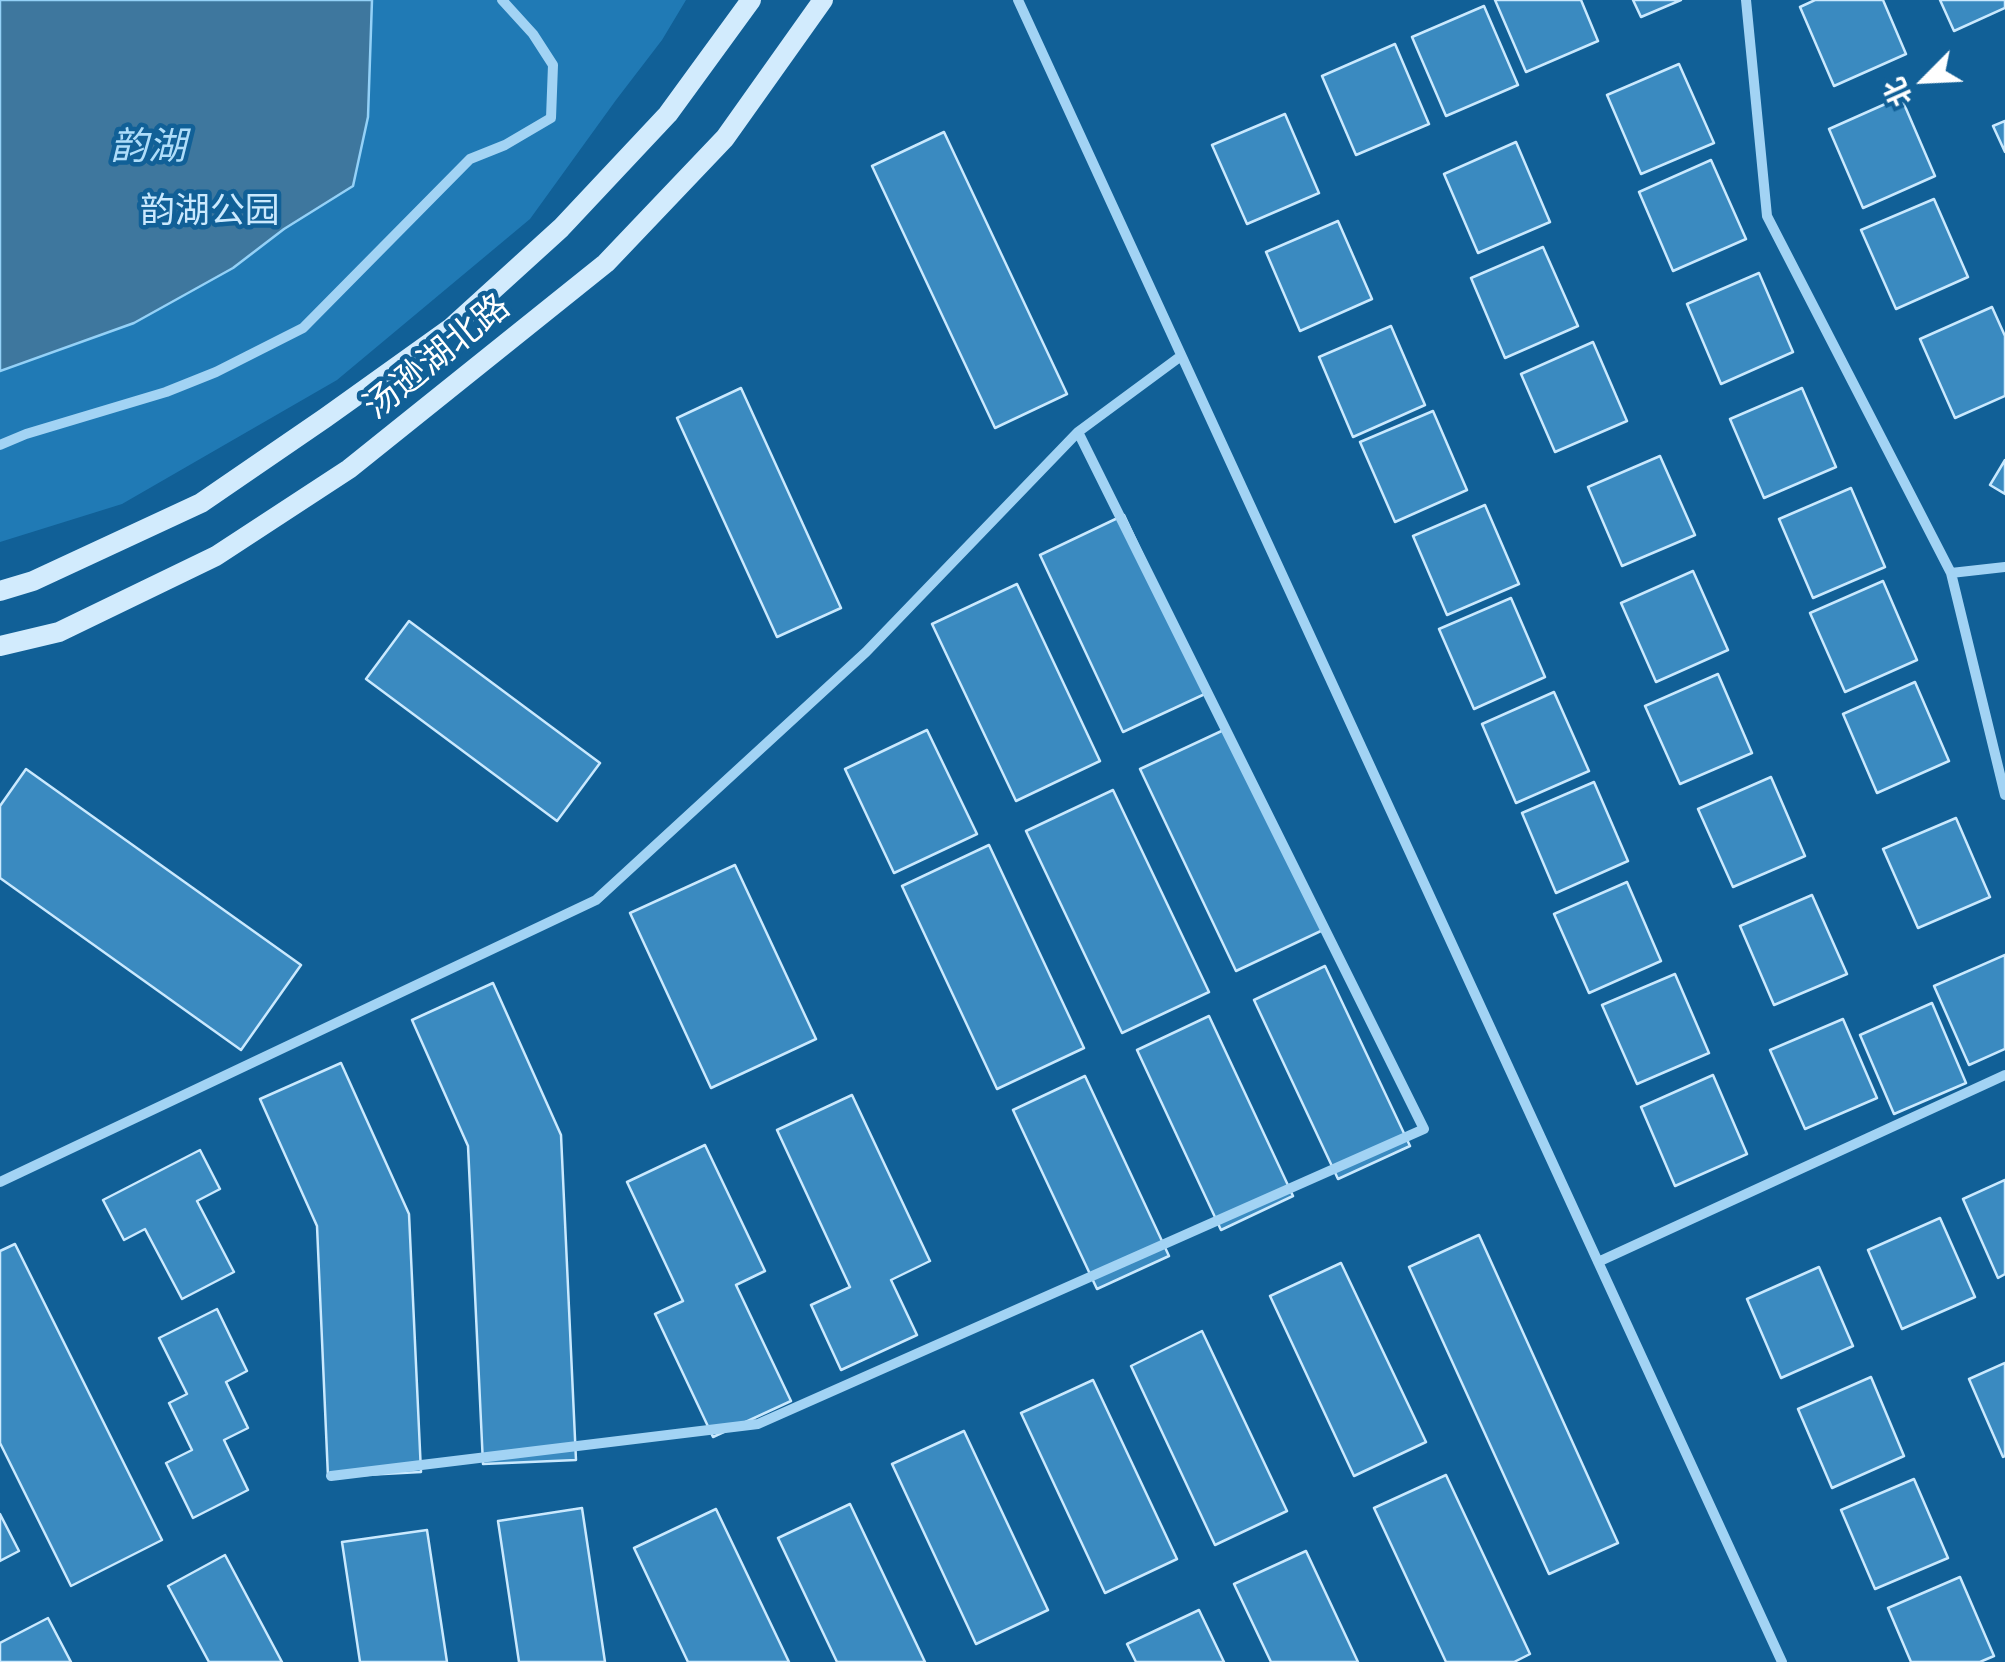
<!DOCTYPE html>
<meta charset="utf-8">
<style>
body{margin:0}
#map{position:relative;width:2005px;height:1662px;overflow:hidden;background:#116097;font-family:Mulish,"Noto Sans SC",sans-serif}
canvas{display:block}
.north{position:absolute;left:1875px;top:30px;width:100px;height:100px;-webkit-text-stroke:8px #116097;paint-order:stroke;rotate:246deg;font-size:28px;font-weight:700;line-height:40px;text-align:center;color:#fff}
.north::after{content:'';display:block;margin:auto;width:35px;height:45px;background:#fff;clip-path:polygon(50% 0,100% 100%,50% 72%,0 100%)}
</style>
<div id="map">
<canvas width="2005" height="1662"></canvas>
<div class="north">北</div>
</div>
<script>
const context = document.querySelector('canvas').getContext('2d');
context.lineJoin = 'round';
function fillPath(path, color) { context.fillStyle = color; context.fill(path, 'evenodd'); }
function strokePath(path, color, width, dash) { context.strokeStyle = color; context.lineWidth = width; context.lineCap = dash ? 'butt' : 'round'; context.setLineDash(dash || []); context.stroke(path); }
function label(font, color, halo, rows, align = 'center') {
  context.font = font + ' Mulish,"Noto Sans SC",sans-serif'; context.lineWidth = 9; context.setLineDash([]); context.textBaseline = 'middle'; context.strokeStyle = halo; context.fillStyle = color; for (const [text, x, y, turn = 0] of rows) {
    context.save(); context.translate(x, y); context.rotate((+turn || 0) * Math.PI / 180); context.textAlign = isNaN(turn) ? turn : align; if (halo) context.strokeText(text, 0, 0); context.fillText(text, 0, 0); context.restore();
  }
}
fillPath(new Path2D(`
 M0,0H686L662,40L616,100L530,219L337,380L122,504L0,542Z`), '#207ab5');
const water = new Path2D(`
 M0,0H372L368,117L353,186L284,229L233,268L134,323L0,371Z`);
fillPath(water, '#3e779e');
strokePath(water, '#94d1f7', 2.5);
const building = new Path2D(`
 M1495,0H1581L1598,41L1526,72Z
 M1633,0H1681L1641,17Z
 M1815,0H1883L1906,54L1834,86L1800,7Z
 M1940,0H2005V8L1954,31Z
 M1484,6L1518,85L1446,116L1412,37Z
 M1395,44L1429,124L1356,155L1322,76Z
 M1679,64L1714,143L1641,174L1607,95Z
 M1901,97L1935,176L1863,208L1829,129Z
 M1285,114L1319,193L1247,224L1212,145Z
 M2005,121V152L1993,126Z
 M944,132L1067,394L995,428L872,166Z
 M1516,142L1550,222L1478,253L1444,174Z
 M1711,160L1746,239L1673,271L1639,192Z
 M1934,199L1968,277L1896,309L1861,230Z
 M1338,221L1372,299L1300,331L1266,252Z
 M1543,247L1578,326L1505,358L1471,278Z
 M1759,273L1793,352L1721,384L1687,304Z
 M1992,307L2005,336V396L1955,418L1920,339Z
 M1391,326L1425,405L1353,437L1319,357Z
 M1593,342L1627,421L1555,452L1521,374Z
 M741,388L841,608L777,637L677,418Z
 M1802,388L1836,467L1764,498L1730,419Z
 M1433,411L1467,490L1395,522L1360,442Z
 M1660,456L1695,535L1622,566L1588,487Z
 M2005,460V494L1990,485Z
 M1851,488L1885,567L1813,598L1779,519Z
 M1485,505L1519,584L1447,615L1413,536Z
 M1124,515L1207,693L1123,732L1040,555Z
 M1693,571L1728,650L1656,682L1621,603Z
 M1883,581L1917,660L1845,692L1810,613Z
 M1017,584L1100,761L1016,801L932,624Z
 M1511,598L1545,677L1474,709L1439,629Z
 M409,621L600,763L557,821L366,679Z
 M1718,674L1752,753L1680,784L1645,706Z
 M1915,682L1949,761L1877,793L1843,714Z
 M1554,692L1589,771L1516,803L1482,724Z
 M1228,728L1323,930L1236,971L1140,769Z
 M927,730L977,834L894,873L845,769Z
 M26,769L301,965L241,1050L0,878V806Z
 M1771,777L1805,856L1733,887L1698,809Z
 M1594,782L1628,861L1556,893L1522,813Z
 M1113,790L1209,992L1122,1033L1026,831Z
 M1956,818L1990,897L1918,928L1883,849Z
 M989,845L1084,1048L997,1089L902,886Z
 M735,865L816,1039L711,1088L630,913Z
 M1627,882L1661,961L1589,993L1554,914Z
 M1812,895L1847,974L1774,1005L1740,926Z
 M2005,955V1049L1969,1065L1934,986Z
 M1325,966L1410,1146L1338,1179L1254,1000Z
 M1675,974L1709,1053L1637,1084L1602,1005Z
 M493,983L561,1135L576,1460L483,1464L468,1146L412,1020Z
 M1932,1003L1966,1083L1894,1114L1860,1035Z
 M1209,1016L1293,1196L1221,1230L1137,1050Z
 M1843,1019L1877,1098L1805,1129L1770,1050Z
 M341,1063L409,1214L421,1472L328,1477L317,1226L260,1099Z
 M1713,1075L1747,1154L1675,1186L1641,1107Z
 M1085,1076L1169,1256L1097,1289L1013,1110Z
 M852,1095L930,1261L891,1280L917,1335L841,1370L811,1305L850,1287L777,1130Z
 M705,1145L765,1271L736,1285L791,1401L713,1437L655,1314L683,1301L627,1182Z
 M200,1150L220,1189L197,1201L234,1272L182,1299L145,1229L124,1240L103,1200Z
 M2005,1180V1274L1998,1278L1963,1199Z
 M1940,1218L1975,1297L1902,1329L1868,1250Z
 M1479,1235L1618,1543L1549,1574L1409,1267Z
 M15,1244L162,1540L71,1586L0,1443V1251Z
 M1341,1263L1426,1442L1354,1476L1270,1296Z
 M1819,1267L1853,1346L1781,1378L1747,1299Z
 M217,1309L247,1371L226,1382L248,1428L224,1440L248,1490L193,1518L166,1463L192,1450L169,1403L187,1394L159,1338Z
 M1202,1331L1287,1511L1215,1545L1131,1366Z
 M2005,1363V1456L2003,1457L1969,1379Z
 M1871,1377L1904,1456L1832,1488L1798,1409Z
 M1093,1380L1177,1559L1105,1593L1021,1413Z
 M964,1431L1048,1610L976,1644L892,1464Z
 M1446,1475L1530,1654L1514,1662H1446L1374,1508Z
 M1914,1479L1948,1558L1875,1589L1841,1510Z
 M850,1504L925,1662H837L778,1538Z
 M582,1508L605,1662H519L498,1521Z
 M716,1509L789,1662H688L634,1548Z
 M0,1514L19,1551L0,1561Z
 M427,1530L447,1662H360L342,1542Z
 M1306,1551L1358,1662H1271L1234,1584Z
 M225,1555L282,1662H209L168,1586Z
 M1960,1577L1994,1656L1980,1662H1911L1888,1608Z
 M1199,1610L1224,1662H1136L1127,1644Z
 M48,1618L71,1662H0V1643Z`);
fillPath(building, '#3a8ac0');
strokePath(building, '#cae9fe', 2.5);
strokePath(new Path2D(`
 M1018,0L1782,1662
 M1746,0L1767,216L1951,573L2005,795
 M0,445L26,434L166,392L216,372L303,328L470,159L505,145L551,118L553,65L533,34L502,0
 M1951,573L2005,567
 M0,1182L596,900L866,652L1078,432
 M1598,1262L2005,1075
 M331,1476L758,1424L1424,1129L1078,432L1181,356`), '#a2d3f4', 10);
strokePath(new Path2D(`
 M0,591L33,581L201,503L325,418L451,328L561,228L668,114L751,0
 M0,646L59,632L216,556L349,469L606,263L725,138L823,0`), '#d2ebfd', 20);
label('35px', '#cae9fe', '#116097', [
 ["韵湖公园",210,211]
]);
label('35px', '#fff', '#116097', [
 ["汤逊湖北路",437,357,-39]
]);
label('italic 38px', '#aeddfa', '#116097', [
 ["韵湖",148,148]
]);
</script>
